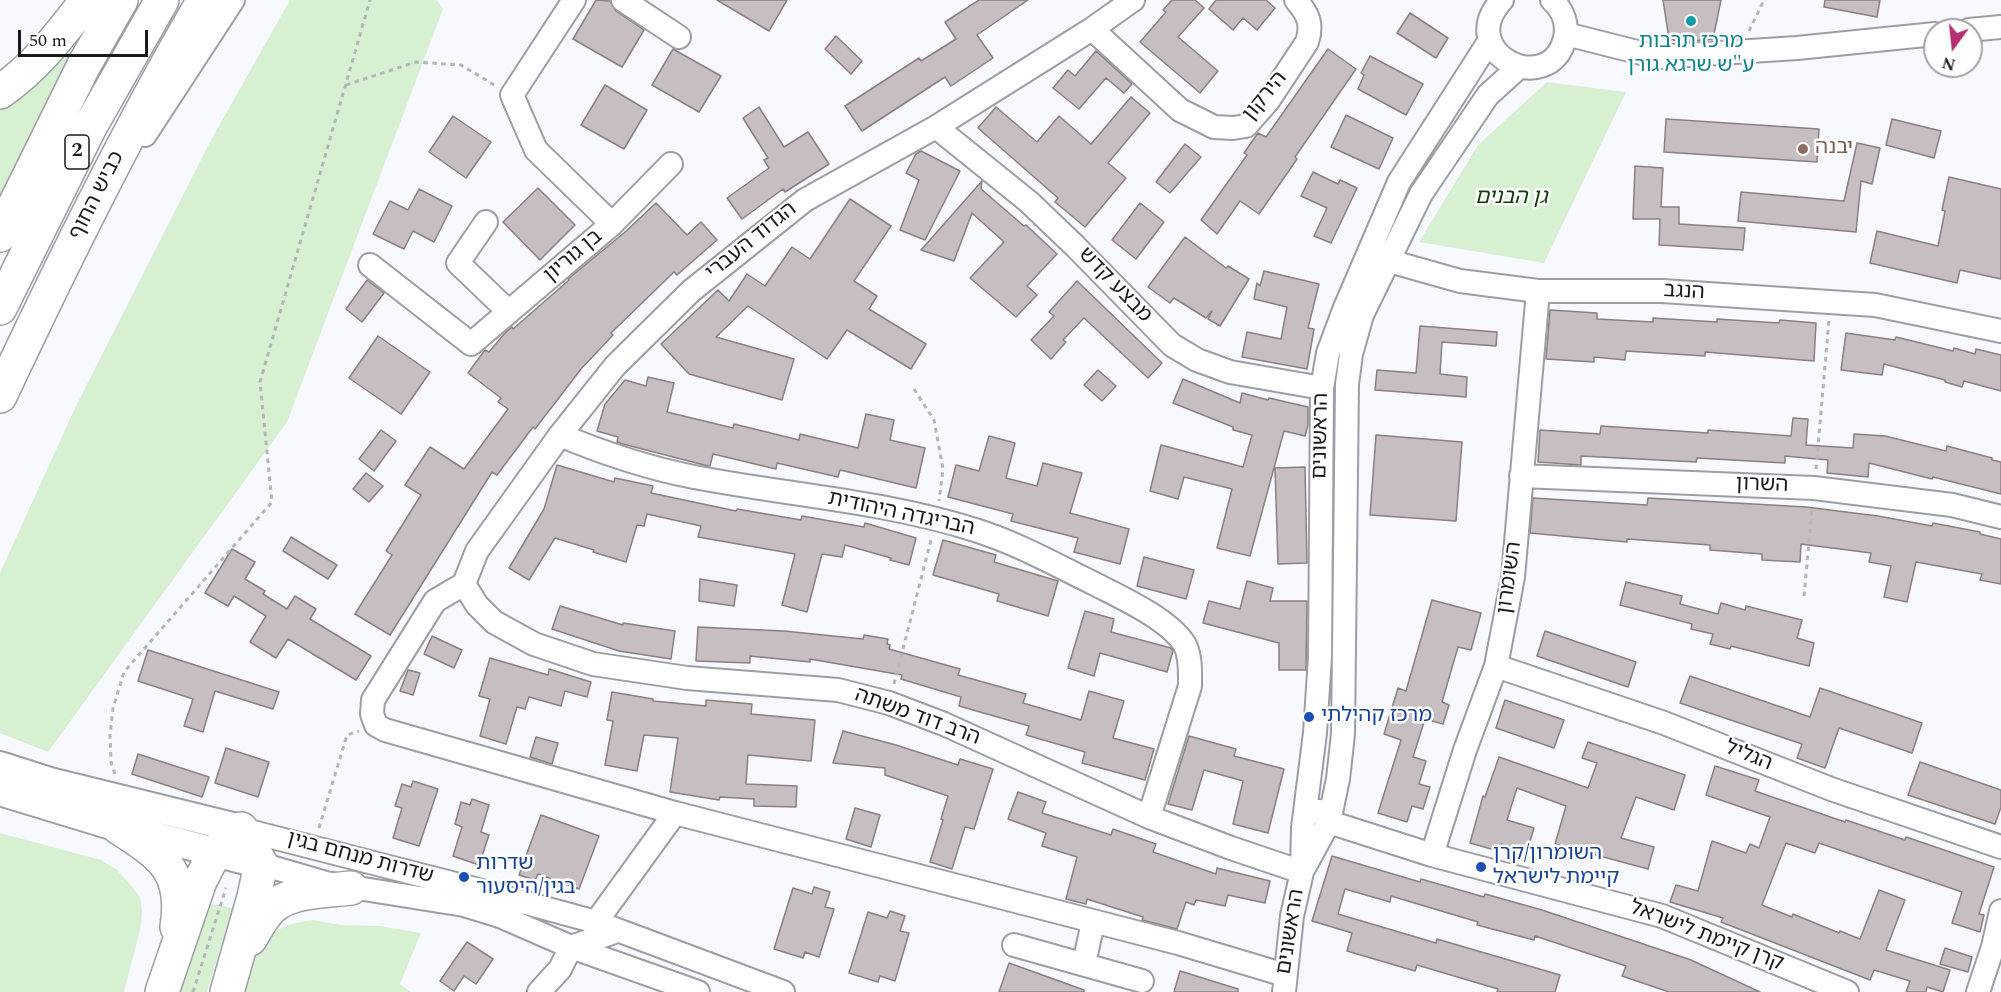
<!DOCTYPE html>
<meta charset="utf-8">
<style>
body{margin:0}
#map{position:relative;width:2001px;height:992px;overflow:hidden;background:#f8f9ff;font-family:Spectral,serif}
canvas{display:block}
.north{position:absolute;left:1923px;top:18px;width:60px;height:60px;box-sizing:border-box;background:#fff;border:2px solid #a3a3a4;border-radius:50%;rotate:195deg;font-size:16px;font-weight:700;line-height:24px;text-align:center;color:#1a1a1c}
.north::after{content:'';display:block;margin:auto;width:21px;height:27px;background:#b52f71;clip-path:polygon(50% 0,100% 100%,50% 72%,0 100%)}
.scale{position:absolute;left:18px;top:30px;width:130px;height:27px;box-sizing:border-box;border:3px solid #1a1a1c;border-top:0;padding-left:8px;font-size:18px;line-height:21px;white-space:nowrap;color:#1a1a1c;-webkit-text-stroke:4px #fff;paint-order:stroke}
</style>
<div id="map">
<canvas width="2001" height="992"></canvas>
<div class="north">N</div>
<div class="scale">50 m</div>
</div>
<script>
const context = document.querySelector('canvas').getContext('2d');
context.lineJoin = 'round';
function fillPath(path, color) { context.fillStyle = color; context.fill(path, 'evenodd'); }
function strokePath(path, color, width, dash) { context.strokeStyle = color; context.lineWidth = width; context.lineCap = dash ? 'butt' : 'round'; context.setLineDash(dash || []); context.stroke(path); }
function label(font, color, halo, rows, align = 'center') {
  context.font = font + ' Spectral,"Noto Sans Hebrew",serif'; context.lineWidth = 5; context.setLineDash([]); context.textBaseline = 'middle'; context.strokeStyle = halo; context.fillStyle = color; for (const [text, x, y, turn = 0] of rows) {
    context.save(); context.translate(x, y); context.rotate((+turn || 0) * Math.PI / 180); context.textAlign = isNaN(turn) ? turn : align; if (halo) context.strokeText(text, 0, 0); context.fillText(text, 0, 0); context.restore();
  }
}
fillPath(new Path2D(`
 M290,0H437L443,9L287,422L48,752L0,733V573L75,408L211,140Z
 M92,31L0,208V107L30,87Z
 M1547,82L1626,92L1544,263L1419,242L1478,145Z
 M0,833L101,860L117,870L129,883L140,897L142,911L141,926L124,992H0Z
 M207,903L233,908L207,992H176Z
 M314,920L340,925L380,926L421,933L400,984L410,992H243C257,948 263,925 314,920Z`), '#d6f0d1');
const building = new Path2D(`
 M596,0L610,1L616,11L644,30L622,67L573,39Z
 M717,0H787L769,31Z
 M979,0H1028L977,35L993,58L951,86L945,77L862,131L845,106L919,58L921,61L956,39L945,22Z
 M1172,0H1195L1204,8L1178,37L1218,71L1200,93L1140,42L1166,12L1163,10Z
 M1216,0H1266L1275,8L1257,30L1243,18L1233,30L1209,9Z
 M1663,0H1721L1713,39L1683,42L1669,39Z
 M1825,0H1880L1877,17L1824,7Z
 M1410,13L1448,38L1436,58L1397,33Z
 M836,36L862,61L851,74L825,49Z
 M673,49L721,76L699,112L652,85Z
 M1328,49L1356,69L1295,157L1297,159L1259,214L1240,201L1217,234L1201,220L1247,155L1244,153L1258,133L1266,137Z
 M1096,51L1132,84L1124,93L1106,78L1079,109L1053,88L1068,70L1075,76Z
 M1370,56L1423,84L1406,115L1358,89L1364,75L1361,73Z
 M605,85L647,110L624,149L581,125Z
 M1131,97L1150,113L1108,163L1126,178L1085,227L1055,202L1058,198L978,128L996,107L1037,142L1059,116L1091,144Z
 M759,107L784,147L808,132L829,164L785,192L783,189L742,219L727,198L769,168L764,160L768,158L743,118Z
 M1346,115L1393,138L1379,169L1331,147Z
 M453,116L491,142L466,178L429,152Z
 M1666,119L1819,129L1817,162L1664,152Z
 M1892,119L1941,131L1934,158L1886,145Z
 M1857,143L1880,148L1872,184L1861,181L1856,232L1738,221L1741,192L1844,201Z
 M1185,144L1201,157L1170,193L1156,182Z
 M921,151L960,171L925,240L900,230L919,180L906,173L916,154Z
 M1635,166L1663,168L1661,207H1679V224L1745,228L1743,250L1659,245L1660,219H1633Z
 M1313,172L1338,184L1340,180L1357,188L1331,243L1314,236L1327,208L1301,196Z
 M1949,177L2001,189V279L1960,270L1957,283L1870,263L1877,231L1938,246L1945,211L1942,210Z
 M982,181L981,189L1024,226L1026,225L1057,254L1027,286L1037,295L1016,317L970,278L1004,242L972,213L954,261L921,250Z
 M538,188L575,225L540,260L503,222Z
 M419,189L452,206L434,242L413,231L404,249L373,234L390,201L408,210Z
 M850,199L891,226L854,281L877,296L869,309L926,344L911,369L847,330L827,359L748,306L716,337L794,359L782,400L689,374L661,344L718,290L729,301L747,274L765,286L792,247L810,259Z
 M656,203L687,235L701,222L717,240L677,275L674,272L611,333L613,335L581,369L535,429L533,427L497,475L492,472L390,635L355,614L392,555L386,551L421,495L405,485L430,447L464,469L508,409L498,402L501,398L468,373L485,350L489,352L505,333L512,327L513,329L569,280L568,279L624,233Z
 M1140,203L1164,222L1136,259L1112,240Z
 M1185,237L1226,268L1228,266L1249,279L1220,326L1208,319L1212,311L1206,318L1174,298L1170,303L1148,287Z
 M1264,271L1319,284L1308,328L1314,329L1307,369L1242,357L1247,332L1281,339L1287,307L1254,299L1257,283L1260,286Z
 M367,280L384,293L362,322L346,309Z
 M1077,281L1162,363L1148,378L1084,318L1063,340L1066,342L1051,359L1031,340L1054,316L1049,312Z
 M1550,310L1597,313V319L1653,322V318L1717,322V319L1779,323L1780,320L1816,323L1814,361L1705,352V356L1626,351L1625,360L1594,357V362L1546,359Z
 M1420,326L1497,332L1496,346L1442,342L1440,374L1467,377L1466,397L1375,390L1377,370L1416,373Z
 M1846,333L1895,340L1896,337L1953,351L1954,348L1975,354L1976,349L2001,355V391L1964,381L1962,387L1945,382V380L1884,364L1882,375L1841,370Z
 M378,336L430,372L401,414L349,378Z
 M1098,370L1116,386L1102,401L1084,385Z
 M648,377L674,383L667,412L733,428L734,424L799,440L800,434L858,448L866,414L894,420L890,440L925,448L916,488L840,470L838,477L777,463L776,469L713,454L710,466H708L623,444L617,442L618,437L597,431L605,404L625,380L646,386Z
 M1183,379L1240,403L1242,393L1268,400L1269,398L1308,407V425L1305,436L1284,431L1250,556L1217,548L1232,489L1184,477L1178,499L1150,491L1161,445L1243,467L1252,435L1233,430V427L1173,403Z
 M1793,418L1808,419L1806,445L1853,448L1854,434L1885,436L1946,451L1947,446L1992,458V460L2001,462V494L1933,477L1932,479L1869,463L1868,477L1827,473L1828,460L1785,456V463L1697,458L1696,462L1581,456V465L1538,462L1540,430L1600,434L1601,426L1708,433V430L1791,436Z
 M381,430L396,441L374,471L359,459Z
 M1376,435L1462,442L1456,521L1370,515Z
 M989,436L1015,443L1006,478L1037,486L1043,463L1082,473L1070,513L1129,529L1120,564L1074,552L1078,538L1011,521L1013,514L948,497L956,465L979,471Z
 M557,465L614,482L615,478L653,486L651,493L736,511L737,509L801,520L802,516L864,527L865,523L916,538L909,565L890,560L891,558L845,545L842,557L822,554L807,612L782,605L795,554L698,537L701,526L647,514L644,526L637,525L626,562L593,552L594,550L555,538L529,580L509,568L544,509Z
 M1305,467L1307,563L1278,564L1275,468Z
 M366,473L383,486L369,502L353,489Z
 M1533,498L1647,505L1648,498L1806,507L1878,516L1932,526L1933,523L1980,532V534L2001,539V584L1980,580L1982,574L1916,562L1907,602L1884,597L1891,566L1869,562L1871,553L1801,544L1800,562L1762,560V554L1710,550V545L1627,539V542L1530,533Z
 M291,537L337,565L328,579L283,551Z
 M943,540L996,555L994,562L1058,581L1048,616L997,601L999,594L933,575Z
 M232,549L255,562L245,579L265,591L263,594L287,609L295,596L316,609L310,619L371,656L356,680L288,639L276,658L250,642L266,616L234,596L228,606L205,593Z
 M1144,557L1194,570L1186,599L1137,586Z
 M700,579L737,585L734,606L699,601Z
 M1247,581L1273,588L1270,601H1307L1306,670H1279V643L1203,623L1209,601L1240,609Z
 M1626,582L1682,596L1680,604L1718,614L1721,603L1745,610L1746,606L1802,620L1797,638L1814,643L1809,666L1731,646L1730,649L1710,644L1713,634L1691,629L1692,624L1620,605Z
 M1432,600L1481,613L1471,650L1458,647L1442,702L1449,705L1443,724L1425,719L1413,757L1426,761L1419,784L1430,787L1423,809L1412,806L1407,822L1378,813L1401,740L1384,734L1398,688L1406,691Z
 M560,606L623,625V623L675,631L671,659L619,651L552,629Z
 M1085,611L1114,619L1111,632L1171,648L1173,651L1167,672L1100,653L1094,676L1068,668Z
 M698,627L784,631L863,639L864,635L888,639L887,644L890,645L889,649L960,669L958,675L1026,694L1023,703L1081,720L1089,691L1124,701L1113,738L1154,749L1145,780L1082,763L1085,752L1026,735L1029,726L959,706L961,697L901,679L902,675L810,659V662L750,656V663L696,661Z
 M1545,631L1636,662L1628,687L1537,656Z
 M432,636L462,650L454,668L424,654Z
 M148,650L279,692L273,709L215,691L203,732L184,726L193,699L138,681Z
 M490,658L548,675L549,669L591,682L587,697L565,691L561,706L529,697L525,709L517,707L506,744L480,736L490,699L479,696Z
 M408,670L420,673L413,695L400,691Z
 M1690,676L1810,717L1820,688L1922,723L1912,753L1839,728L1825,768L1797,758L1802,744L1680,703Z
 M612,692L653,699V701L706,706V700L752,704L751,714L815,720L811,761L748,755L746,784L797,786L796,807L754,806V799L720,797L719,800L670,792L678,738L644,735L637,771L605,765L613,721L607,720Z
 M1505,700L1564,720L1554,748L1496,728Z
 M843,731L896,745L958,765L960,759L993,769L974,829L965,827L952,869L930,862L943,820L941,819L948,796L885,775V768L833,763Z
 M1189,736L1236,749L1234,756L1284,769L1268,833L1233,824L1243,781L1204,770L1192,810L1168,804Z
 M536,737L558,743L552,764L530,757Z
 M1588,742L1685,775L1674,810L1636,797L1621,838L1654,847L1648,869L1555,844L1566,806L1517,788L1507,820L1534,828L1527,851L1501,844L1498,851L1470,843L1483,796L1485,797L1499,757L1588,788L1597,763L1582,758Z
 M226,748L269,762L258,797L215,783Z
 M138,754L209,777L202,797L132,774Z
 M1920,762L2001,790V807L1995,824L1908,795Z
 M1715,766L1759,780L1755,791L1845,822L1846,820L1905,840L1906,837L1994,867L1979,914L1984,915L1980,932L1952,923L1962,892L1819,843L1815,853L1786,843L1762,905L1792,917L1793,914L1839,933L1840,931L1860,939L1879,890L1905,900L1886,950L1950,970L1943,992L1927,987L1926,992H1906L1910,981L1874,970L1870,980L1721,922L1723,918L1670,902L1676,885L1698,891L1712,841L1746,853L1750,844L1759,848L1770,817L1706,795Z
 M413,781L438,789L419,846L393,838L402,808L395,806L402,784L411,787Z
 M1018,792L1046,802L1042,813L1111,835L1113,829L1156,844L1153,852L1216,874L1217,868L1270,881L1265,903L1228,895L1225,906L1196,900L1194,905L1186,902L1177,929L1142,920L1143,917L1087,899L1086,904L1066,899L1077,857L1042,846L1046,833L1008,819Z
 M472,799L489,805L481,832L489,835L479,865L453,856L462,827L455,824L461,802L470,805Z
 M855,808L880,815L871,847L846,839Z
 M541,815L599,836L579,889L538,874L535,880L519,875Z
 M1332,856L1420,882L1421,879L1484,897L1485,894L1542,910L1691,960L1760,992H1669L1622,976L1626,966L1535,936L1534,940L1477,925L1478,922L1391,896L1390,902L1345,889L1338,914L1436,943L1437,939L1560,975L1555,992H1497L1498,989L1417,965L1415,971L1347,951L1352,933L1312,921Z
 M814,887L830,892L825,907L834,909L819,957L805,952L803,958L774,949L793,888L812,894Z
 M890,911L905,916L900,931L909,933L895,981L880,976L878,982L849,973L868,912L887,918Z
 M467,942L493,959L476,984L464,976L454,991L440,981Z
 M1945,948L1972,957L1968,972L1940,964Z
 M1009,963L1084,990V992H999Z
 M1180,971L1238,989V992H1174Z`);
fillPath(building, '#c6bec1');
strokePath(building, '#888083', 1.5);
const minor = new Path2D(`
 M574,0L512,95L536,150L612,224
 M623,0L679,37
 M1502,0C1453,53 1550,100 1565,38C1568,24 1563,10 1552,0
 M1092,29L1180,110L1214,127L1233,128L1246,126L1268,101L1307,42C1313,24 1308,14 1296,0
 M1969,30L2001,27
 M1566,34L1657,57L1797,48L1935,34
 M936,127L1029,202L1075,246L1172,345L1197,360L1230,372L1322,388
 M145,135L233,0
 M486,222L458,263L509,312
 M1375,257L1460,281L1538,291H1662L1875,305L2001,331
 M370,265L471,344L612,224L671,164
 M560,435C603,453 648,468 694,477C788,495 884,501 975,530C1017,543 1056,565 1095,584C1122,598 1169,619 1185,645C1191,657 1190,673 1190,686L1149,817
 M1521,476L1814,488L1952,505L2001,517
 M464,584L435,601L373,700L372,714L376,725L385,730L675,813L1178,943L1285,975
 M464,584L477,551L560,435L615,366L691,291L805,200L936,127L1092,29L1133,0
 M464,584L477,605L494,622L534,644L593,664L687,678L838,690L889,703L944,724L1149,817L1231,848L1302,872
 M1496,666L1664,723L1831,789L2001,847
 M1319,811L1329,822L1432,855L1662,916L1847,992
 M241,829L471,888L596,922L783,992
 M1432,855L1465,750L1496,666L1513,577L1538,291
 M261,864L326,883L464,905L500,916L571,947L698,992
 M1304,868L1329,822L1338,779L1343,734L1347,384L1351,354L1362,315L1421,194L1488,95L1519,67
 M596,922L675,813
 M1014,945L1142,981
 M1084,964L1093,922
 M539,992L560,969L571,947L617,931
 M1284,992L1292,916L1302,872L1303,828L1315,733L1320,657L1322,388L1328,353L1344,310L1399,182L1490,40
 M1978,992L1993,947L2001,911`);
const major = new Path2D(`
 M0,766L50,782L241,829
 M0,791L118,827L261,864`);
const highway = new Path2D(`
 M0,92C37,66 60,35 87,0
 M0,235L84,65L121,0
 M0,308L91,125L162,0
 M0,396C63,262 129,128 204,0
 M118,827C161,855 186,870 177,927
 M250,939C256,929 262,917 271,908C291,890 326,891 351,888
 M162,992L200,881L215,852L241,829L261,864L254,897L227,992`);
strokePath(minor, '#9d9ea5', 26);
strokePath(major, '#9d9ea5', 32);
strokePath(highway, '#9d9ea5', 36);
strokePath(new Path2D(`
 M1749,31L1764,0
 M346,85L416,62L461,65L496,86
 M914,389L934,420L943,469L939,501
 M1816,469L1829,320
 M1804,596L1812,508
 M894,684L932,536
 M115,774L111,762L110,735L113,708L124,672L272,502L260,382L370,0
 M319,828L347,735L359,731
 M193,992L226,888`), '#b4b5ba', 3, [4.5, 4.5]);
strokePath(minor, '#fff', 22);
strokePath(major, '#fff', 28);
strokePath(highway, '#fff', 33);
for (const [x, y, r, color] of [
 [1691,21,6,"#0f9aa8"],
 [1803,149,6,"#8d6e63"],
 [1309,717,6,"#1a4fb4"],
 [1481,867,6,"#1a4fb4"],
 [464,877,6,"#1a4fb4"]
]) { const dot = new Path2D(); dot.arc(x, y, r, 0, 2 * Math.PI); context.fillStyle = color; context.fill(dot); strokePath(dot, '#fff', 2); }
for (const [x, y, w] of [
 [77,152,24]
]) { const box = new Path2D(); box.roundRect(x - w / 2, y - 17, w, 34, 4.5); context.fillStyle = '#fff'; context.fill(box); strokePath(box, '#1a1a1c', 1.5); }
label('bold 20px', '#1a1a1c', null, [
 ["2",77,152]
]);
label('21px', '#0d838f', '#fff', [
 ["מרכז תרבות",1691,43],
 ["ע\"ש שרגא גורן",1691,67]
]);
label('21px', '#1a1a1c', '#fff', [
 ["הירקון",1266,97,-51],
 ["כביש החוף",98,196,-63],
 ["הגדוד העברי",752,242,-39],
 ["בן גוריון",574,257,-40],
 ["מבצע קדש",1114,286,46],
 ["הנגב",1684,293,3],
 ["הראשונים",1322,436,-89],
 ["השרון",1762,486,2],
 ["הבריגדה היהודית",901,515,12],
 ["השומרון",1511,578,-82],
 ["הרב דוד משתה",917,718,20],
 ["הגליל",1748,757,22],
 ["שדרות מנחם בגין",360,859,15],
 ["הראשונים",1292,932,-81],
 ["קרן קיימת לישראל",1706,937,21]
]);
label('21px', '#785e54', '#fff', [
 ["יבנה",1815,149]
], 'left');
label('italic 21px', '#103a09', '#fff', [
 ["גן הבנים",1511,199]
]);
label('21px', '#164399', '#fff', [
 ["מרכז קהילתי",1321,717],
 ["השומרון/קרן",1493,855],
 ["קיימת לישראל",1493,879],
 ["שדרות",476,865],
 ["בגין/היסעור",476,889]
], 'left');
</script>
